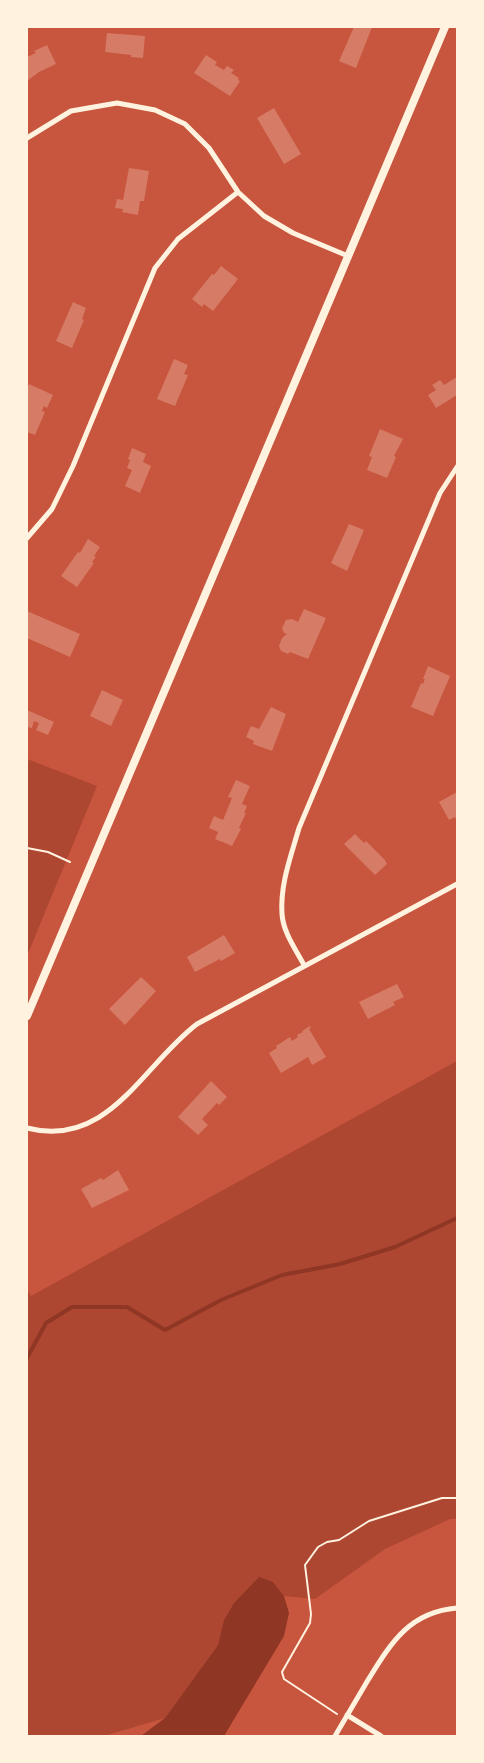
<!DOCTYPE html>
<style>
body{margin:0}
#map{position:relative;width:484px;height:1763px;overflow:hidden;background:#c8553d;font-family:"Zilla Slab",serif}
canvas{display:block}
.frame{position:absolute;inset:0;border:28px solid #fff3e0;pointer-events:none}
</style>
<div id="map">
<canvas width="484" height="1763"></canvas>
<div class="frame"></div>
</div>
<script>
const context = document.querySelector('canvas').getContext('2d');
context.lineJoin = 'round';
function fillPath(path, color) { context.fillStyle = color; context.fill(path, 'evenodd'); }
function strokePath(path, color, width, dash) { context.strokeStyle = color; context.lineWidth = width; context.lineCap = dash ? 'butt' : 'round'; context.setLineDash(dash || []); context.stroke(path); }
fillPath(new Path2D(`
 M27,759L97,786L27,956Z
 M457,1061V1519H450L385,1549L315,1599L284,1596L273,1582L224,1620L218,1645L165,1718L104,1736H27V1290L31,1296Z`), '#ae4732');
fillPath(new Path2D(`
 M259,1577L273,1582L284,1596L289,1613L284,1636L224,1736H141L165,1718L218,1645L224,1620L234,1603Z`), '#8f3625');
strokePath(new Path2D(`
 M27,1358L46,1323L72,1307H127L165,1330L221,1300L282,1275L340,1264L395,1247L457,1218`), '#8f3625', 4);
fillPath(new Path2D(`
 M354,27H372L356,68L339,61Z
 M107,33L145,36L143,58L131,57V55L105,52Z
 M47,45L56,64L39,72L27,81V57L36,53L34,51Z
 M206,55L217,62L215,65L224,70L227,66L234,70L231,73L239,78L238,80L240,81L230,96L194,73Z
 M274,108L301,154L284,164L257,118Z
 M129,168L149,171L144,201H140L138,215L122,212L123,209L115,208L117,199L123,200Z
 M221,266L238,279L213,311L204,304L202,307L192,299L212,274L214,275Z
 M73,302L86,308L82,319L84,320L72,348L56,341Z
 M174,359L188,365L184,374L188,375L175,406L157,399Z
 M457,377V395L436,408L428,395L436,390L432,385L440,380L444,385Z
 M29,384L53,395L47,408L44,406L42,411L45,412L35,435L27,432V389Z
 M380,429L403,439L394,456L396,457L387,478L367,470L372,457L369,456Z
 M132,448L146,454L143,462L151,466L140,493L125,486L132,470L127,468L130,460L128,459Z
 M349,524L364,530L347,571L331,563Z
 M88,539L100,547L94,556L96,557L92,562L94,563L77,587L61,576L78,552L80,553Z
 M304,609L326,618L308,659L290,652L288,654L281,651L279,646L282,638L287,634L284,633L282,628L286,620L292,619L298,622Z
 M27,611L80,634L70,657L27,638Z
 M428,666L450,676L433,716L411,707L421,683L423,684L425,679H423Z
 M102,690L123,700L111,726L90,716Z
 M271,707L286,714L272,751L253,744L254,741L246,737L251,726L259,729Z
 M27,710L54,722L48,735L36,730L39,723L34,721L32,728L27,727Z
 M236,780L250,786L242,804L247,806L244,813H246L239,828L241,829L232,846L215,839L218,832L209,828L214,816L223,820L232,798L228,797Z
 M457,792V821L455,817L449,820L439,802Z
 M355,834L364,843L366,841L385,860L387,864L375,875L344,844Z
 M224,935L235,953L221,961L220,959L195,972L187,957Z
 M141,977L156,991L125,1025L109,1009Z
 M397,984L404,997L393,1002L395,1005L368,1019L359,1002Z
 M310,1026L311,1028L309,1029L326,1057L312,1065L308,1057L281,1073L269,1053L277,1048L276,1046L290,1037L292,1041L298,1037L297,1035L303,1032L302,1031Z
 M211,1081L227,1097L219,1105L217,1103L202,1119L208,1125L198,1135L178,1117Z
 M118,1170L129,1190L92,1208L81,1189L101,1178L103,1180Z`), '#d67c66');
strokePath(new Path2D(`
 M27,848L48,852L70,862
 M337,1714L284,1679L282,1672L310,1623L311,1614L305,1565L318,1547L327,1542L339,1540L369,1521L442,1498H457`), '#fff3e0', 2);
strokePath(new Path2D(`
 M27,138L71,111L117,103L155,110L185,124L209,148L238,192L178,239L155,268L73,466L52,509L27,538
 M238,192L264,216L293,233L348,256
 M304,965C296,950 283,932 282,914C280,884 291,856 299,828L440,493L457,467
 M27,1128C108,1149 142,1066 197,1024L457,884
 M347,1715L381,1736
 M335,1736C346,1717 357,1699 368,1680C391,1643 409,1612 457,1608`), '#fff3e0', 5);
strokePath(new Path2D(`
 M27,1016L445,27`), '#fff3e0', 8);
</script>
